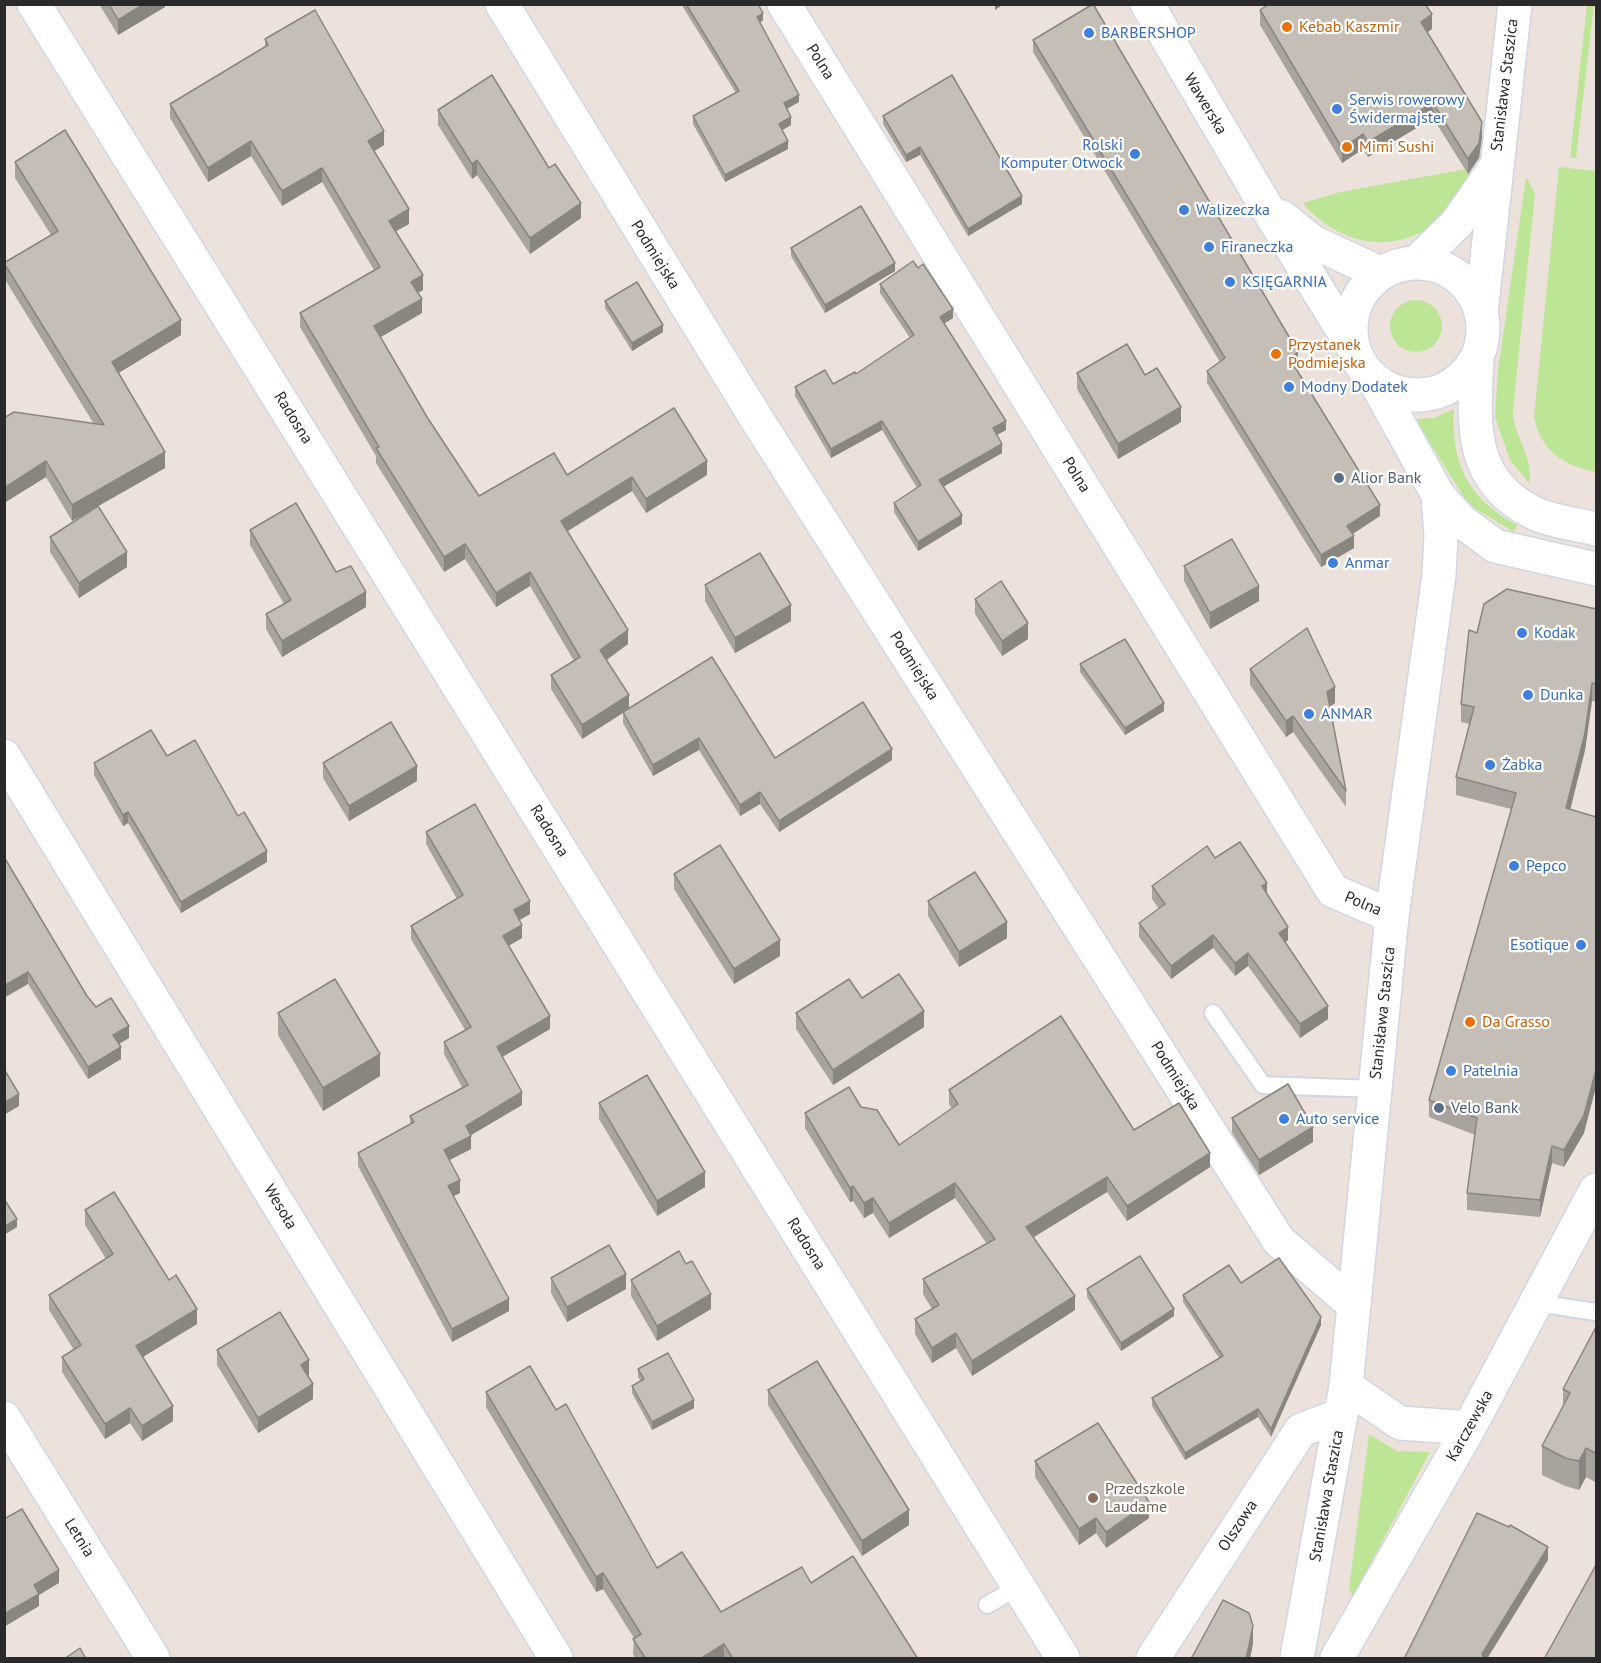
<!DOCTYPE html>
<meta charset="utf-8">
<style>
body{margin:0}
#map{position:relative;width:1601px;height:1663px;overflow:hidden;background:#ece2db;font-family:"PT Sans",sans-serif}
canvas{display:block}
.frame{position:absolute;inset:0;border:6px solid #2a2a2a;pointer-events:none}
</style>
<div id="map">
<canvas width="1601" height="1663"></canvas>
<div class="frame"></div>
</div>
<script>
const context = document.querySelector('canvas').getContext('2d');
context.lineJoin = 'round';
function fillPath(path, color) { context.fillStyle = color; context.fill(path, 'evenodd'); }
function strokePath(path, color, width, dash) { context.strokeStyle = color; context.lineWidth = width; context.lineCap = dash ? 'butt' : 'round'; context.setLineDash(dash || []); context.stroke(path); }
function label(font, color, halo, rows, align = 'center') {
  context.font = font + ' "PT Sans",sans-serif'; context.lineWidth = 4.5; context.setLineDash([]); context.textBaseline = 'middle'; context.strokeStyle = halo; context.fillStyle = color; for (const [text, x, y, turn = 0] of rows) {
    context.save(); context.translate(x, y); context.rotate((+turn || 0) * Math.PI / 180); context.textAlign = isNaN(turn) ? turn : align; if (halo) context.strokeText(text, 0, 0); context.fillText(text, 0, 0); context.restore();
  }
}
fillPath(new Path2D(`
 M1587,4L1594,5L1576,158H1570Z
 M1559,167L1596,171V472C1564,465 1541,452 1534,417Z
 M1472,168C1462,190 1449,215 1428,228C1386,256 1333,240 1303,203L1340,192Z
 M1526,177L1535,193L1513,411C1513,437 1535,458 1529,483L1510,460L1495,417L1498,370Z
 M1390 326a26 26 0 1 1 52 0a26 26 0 1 1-52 0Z
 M1454,409C1451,464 1468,499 1517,525L1514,532L1476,509L1465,499L1415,419L1434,418Z
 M1369,1434L1397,1451L1430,1452L1353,1596L1349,1589Z`), '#bce595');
const service = new Path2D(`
 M1213,1013L1263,1085L1375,1089
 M1536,1303L1596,1312
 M987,1605L1018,1587`);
const minor = new Path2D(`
 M34,4L1063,1658
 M502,4L756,418L1279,1241L1354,1305
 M784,4L1333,891L1392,916
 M4,756L556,1658
 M4,1418L153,1658
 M1153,1658L1301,1430L1341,1415`);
const tertiary = new Path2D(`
 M1147,4L1264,203L1352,345
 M1282,217L1313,242L1380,273`);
const secondary = new Path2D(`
 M1417,262L1457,223L1495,168
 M1351 329a66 66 0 1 1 132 0a66 66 0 1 1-132 0Z
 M1481,313L1515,4
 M1477,358C1474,423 1467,480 1534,513C1553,522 1577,524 1596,529
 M1438,495L1460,520L1495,546L1596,569
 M1346,1386L1400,1423L1469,1428
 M1297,1658L1346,1386L1392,916L1439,575L1441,536L1438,495L1375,381
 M1337,1658L1469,1428L1596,1190`);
strokePath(service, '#d0d6e3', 20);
strokePath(minor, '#d0d6e3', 36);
strokePath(tertiary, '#d0d6e3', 36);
strokePath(secondary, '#d0d6e3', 36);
strokePath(service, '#fff', 16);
strokePath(minor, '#fff', 33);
strokePath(tertiary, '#fff', 33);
strokePath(secondary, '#fff', 33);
fillPath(new Path2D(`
 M99,4H165V7L118,35Z
 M681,4H758L763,20L760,23L799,102L787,109L791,125L782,130L788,149L725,182L693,124V116L736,93Z
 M1260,10L1432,29L1427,32L1482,137L1479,158L1468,174L1433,118L1368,157L1363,149L1342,163L1260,25Z
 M265,39L384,145L374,151L409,224L396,231L423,290L418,293L422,313L380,337L427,417L479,496L567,475H707L646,513L632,491L568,531L628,644L607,660L629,709L775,758L892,760L779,832L760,804L740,816L699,750L653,776L623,723V713L582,739L551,689V675L574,661L530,586L496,607L465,559L444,572L376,463V456L300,327V313L374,270L322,182L282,206L251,156L208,182L170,118V104L265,47Z
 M1033,40L1298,363L1295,366L1380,516L1353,534L1354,548L1321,567L1207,383V371L1220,362L1033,52Z
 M438,110L549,168L581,218L530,254L477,175L472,179L438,125Z
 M883,116L1022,204L968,236L920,155L906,162L883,124Z
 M15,162L181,335L118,373L165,468L72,521L46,477L4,503V418L94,424L4,278V262L51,235L15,178Z
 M791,248L895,271L825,313L791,256Z
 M880,284L953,318L944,324L1006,430L997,435L1002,453L943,487L962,524L918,551L894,512V503L917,488L882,430L831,458L795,396V387L833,384L856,374L910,338L880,293Z
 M605,301L663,332L632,351L605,308Z
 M1077,373L1145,375L1181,422L1118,459L1077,389Z
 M250,530L336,572L366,607L282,657L266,629V614L284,604L250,545Z
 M50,537L127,567L79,598L50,552Z
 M1184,566L1259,601L1210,629L1184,581Z
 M705,585L791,621L735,653L705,601Z
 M975,599L1028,639L1002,656L975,614Z
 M1596,609V702L1592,701L1585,750L1570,810L1584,1133L1564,1167L1552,1163L1540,1217L1467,1210V1193L1475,1135L1429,1117V1100L1511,809L1456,795V777L1470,724L1461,722V704L1477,633Z
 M1080,664L1164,711L1125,735L1080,672Z
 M1250,669L1335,703L1330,707L1346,791V807L1293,732L1286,737L1250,685Z
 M167,756L238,816L267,862L181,913L128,823L123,826L94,775V763Z
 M323,763L417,781L349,821L323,778Z
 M426,832L530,914L520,920L522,938L508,946L550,1029L502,1057L522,1105L471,1135V1149L449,1160L460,1193L453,1196L509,1311L452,1342L358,1166V1153L410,1125V1116L462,1087L444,1054V1042L465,1030L411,939V926L457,899L426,844Z
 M4,857L87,996L96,1007L129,1038L119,1044L121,1059L88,1079L28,984Z
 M1215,858L1267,894L1288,940L1285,943L1328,1019L1300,1038L1248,966L1235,976L1213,948L1171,979L1139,937V923L1159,909L1152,899V886Z
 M674,874L780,956L734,984L674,889Z
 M928,901L1007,938L959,967L928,916Z
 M862,998L924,1027L833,1085L796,1029V1013Z
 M278,1013L380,1076L323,1111L278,1035Z
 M949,1090L1134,1130L1210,1167L1127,1221L1107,1192L1033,1237L1075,1310L972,1376L956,1348L932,1363L915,1334V1319L932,1309L923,1294V1279L987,1244L955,1198L889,1238L873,1213L864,1218L853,1201L850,1202L805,1128V1113L861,1107L899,1145L952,1109L949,1104Z
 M599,1103L705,1187L657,1216L599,1119Z
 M1232,1118L1313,1142L1259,1175L1232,1133Z
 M85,1210L169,1280L197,1324L143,1357L173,1421L142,1441L130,1423L105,1439L62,1372V1357L74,1350L49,1310V1295L106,1259L85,1225Z
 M551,1278L626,1289L567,1322L551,1293Z
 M631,1280L711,1309L657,1341L631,1296Z
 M1241,1283L1321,1325L1271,1437L1258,1417L1185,1460L1152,1406V1398L1219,1358L1183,1302V1295Z
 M1087,1289L1174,1316L1121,1351L1087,1297Z
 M1596,1327L1595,1482L1586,1477L1579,1490L1565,1486L1542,1475V1446L1563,1407V1389Z
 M217,1350L309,1375L308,1376L313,1399L258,1433L217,1365Z
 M638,1369L694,1408L652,1430L632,1393V1386L641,1381L638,1377Z
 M768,1390L909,1525L862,1556L768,1405Z
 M486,1392L556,1410L657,1568L721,1612L811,1583L918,1659H636L633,1654L634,1638L603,1589L596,1592L486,1407Z
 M1035,1461L1149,1518L1106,1548L1096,1533L1079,1545L1035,1477Z`), '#a9a39d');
fillPath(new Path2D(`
 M144,4H165V7L118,35V20Z
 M995,4H1004L995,10Z
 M763,13V20L757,25V17Z
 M1432,14V29L1421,37V22Z
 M799,95V102L784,110V103Z
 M1433,103V118L1368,157V142Z
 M791,117V125L779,132V124Z
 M1482,122V137L1479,158L1468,174V159Z
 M384,131V145L368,155V141Z
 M1363,134V149L1342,163V148Z
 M251,141V156L208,182V168Z
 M788,141V149L725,182V175Z
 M920,147V155L906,162V155Z
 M477,160V175L472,179V164Z
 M322,168V182L282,206V191Z
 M1022,196V204L968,236V229Z
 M581,203V218L530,254V238Z
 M409,209V224L389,235V221Z
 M895,263V271L825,313V305Z
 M423,275V290L411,296V282Z
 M422,299V313L374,341V326Z
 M953,309V318L940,326V317Z
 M181,320V335L112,377V362Z
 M663,325V332L632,351V343Z
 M1298,352V363L1290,370V359Z
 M1181,407V422L1118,459V444Z
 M882,421V430L831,458V449Z
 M1006,421V430L993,437V428Z
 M1002,444V453L939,489V480Z
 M165,452V468L72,521V505Z
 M46,461V477L4,503V488Z
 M707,461V475L646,513V499Z
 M632,477V491L561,535V521Z
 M1380,505V516L1347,537V526Z
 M962,515V524L918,551V542Z
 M1354,536V548L1321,567V555Z
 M465,544V559L444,572V557Z
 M127,552V567L79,598V583Z
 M530,572V586L496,607V593Z
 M1259,586V601L1210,629V613Z
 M366,592V607L282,657V641Z
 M791,605V621L735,653V638Z
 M1028,623V639L1002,656V641Z
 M628,630V644L600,664V650Z
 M1592,683V701L1585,750L1566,826V808Z
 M1335,687V703L1327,709V692Z
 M629,695V709L582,739V725Z
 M1164,703V711L1125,735V728Z
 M1293,716V732L1286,737V721Z
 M699,738V750L653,776V765Z
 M892,749V760L779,832V821Z
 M417,766V781L349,821V806Z
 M760,792V804L740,816V805Z
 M128,812V823L123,826V815Z
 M267,851V862L181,913V902Z
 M1267,883V896L1262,886Z
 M530,901V914L514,923V910Z
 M1007,922V938L959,967V952Z
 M522,925V938L503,949V936Z
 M1288,927V940L1279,947V933Z
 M1213,935V948L1171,979V966Z
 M780,940V956L734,984V969Z
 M1248,953V966L1235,976V963Z
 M28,972V984L4,998V986Z
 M1328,1006V1019L1300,1038V1024Z
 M924,1011V1027L833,1085V1070Z
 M550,1016V1029L497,1060V1047Z
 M129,1026V1038L113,1047V1035Z
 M121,1047V1059L88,1079V1067Z
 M380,1054V1076L323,1111V1088Z
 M1596,1070V1087L1584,1133L1564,1167V1150Z
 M522,1092V1105L466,1138V1126Z
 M19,1094V1106L4,1115V1103Z
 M1313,1127V1142L1259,1175V1160Z
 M471,1136V1149L444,1163V1150Z
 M1552,1146V1163L1540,1217V1200Z
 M1210,1153V1167L1127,1221V1206Z
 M705,1172V1187L657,1216V1201Z
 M1107,1177V1192L1026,1242V1227Z
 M460,1180V1193L448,1199V1186Z
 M955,1183V1198L889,1238V1223Z
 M853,1186V1201L850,1202V1188Z
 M873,1198V1213L864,1218V1203Z
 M17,1219V1227L4,1235V1227Z
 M626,1274V1289L567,1322V1307Z
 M711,1294V1309L657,1341V1326Z
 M1075,1296V1310L972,1376V1361Z
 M509,1299V1311L452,1342V1329Z
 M197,1309V1324L136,1361V1346Z
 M1174,1309V1316L1121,1351V1343Z
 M1321,1317V1325L1271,1437V1429Z
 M956,1333V1348L932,1363V1348Z
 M309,1360V1375L301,1380V1365Z
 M313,1384V1399L258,1433V1418Z
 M694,1400V1408L652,1430V1422Z
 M173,1406V1421L142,1441V1426Z
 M130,1408V1423L105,1439V1424Z
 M1258,1409V1417L1185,1460V1453Z
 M1586,1448V1477L1579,1490V1461Z
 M1596,1451V1480L1595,1482V1453Z
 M1149,1502V1518L1106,1548V1532Z
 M909,1510V1525L862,1556V1541Z
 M1096,1518V1533L1079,1545V1529Z
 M1548,1547V1560L1487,1659H1482V1654Z
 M59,1570V1583L39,1595V1606L4,1627V1614L34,1585Z
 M603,1573V1589L596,1592V1577Z
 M1253,1626V1644L1250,1659H1246Z
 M724,1644V1659H700Z`), '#89857f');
const building = new Path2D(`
 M109,4H144L118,20Z
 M686,4H758L763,13L757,17L799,95L784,103L791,117L779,124L788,141L725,175L693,116L739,91Z
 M1093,4L1298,352L1290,359L1380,505L1347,526L1354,536L1321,555L1207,371L1225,358L1033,40Z
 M1269,4H1425L1432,14L1421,22L1482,122L1479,143L1468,159L1433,103L1368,142L1363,134L1342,148L1260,10Z
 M315,10L384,131L368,141L409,209L389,221L423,275L411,282L422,299L374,326L427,417L479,496L554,453L567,475L674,408L707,461L646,499L632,477L561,521L628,630L600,650L629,695L582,725L551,675L580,657L530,572L496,593L465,544L444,557L376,448L379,447L300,313L380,267L322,168L282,191L251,141L208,168L170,104L268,45L265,39Z
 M492,75L549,168L555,164L581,203L530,238L477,160L472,164L438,110Z
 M952,75L1022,196L968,229L920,147L906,155L883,116Z
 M65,130L181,320L112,362L165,452L72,505L46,461L4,488V418L14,412L104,425L4,263L58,231L15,162Z
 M861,206L895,263L825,305L791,248Z
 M913,261L918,268L923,264L953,309L940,317L1006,421L993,428L1002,444L939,480L962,515L918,542L894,503L921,485L882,421L831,449L795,387L825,370L833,384L855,372L856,374L914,335L880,284Z
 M637,282L663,325L632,343L605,301Z
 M1127,344L1145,375L1157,368L1181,407L1118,444L1077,373Z
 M296,503L336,572L351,566L366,592L282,641L266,614L291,600L250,530Z
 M98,506L127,552L79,583L50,537Z
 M1232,539L1259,586L1210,613L1184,566Z
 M760,553L791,605L735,638L705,585Z
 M1001,581L1028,623L1002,641L975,599Z
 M1507,589L1596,609V684L1592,683L1585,733L1566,808L1596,817V1070L1584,1115L1564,1150L1552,1146L1540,1200L1467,1193L1477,1118L1429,1100L1516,793L1456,777L1474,707L1461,704L1469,630L1477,633L1484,604Z
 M1307,628L1335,687L1327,692L1346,791L1293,716L1286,721L1250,669Z
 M1125,639L1164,703L1125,728L1080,664Z
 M712,657L775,758L863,702L892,749L779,821L760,792L740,805L699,738L653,765L623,712Z
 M391,722L417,766L349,806L323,763Z
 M151,730L167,756L195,740L238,816L244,812L267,851L181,902L128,812L123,815L94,763Z
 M475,804L530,901L514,910L522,925L503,936L550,1016L497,1047L522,1092L466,1126L471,1136L444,1150L460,1180L448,1186L509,1299L452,1329L358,1153L414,1122L410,1116L468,1085L444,1042L471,1027L411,926L463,895L426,832Z
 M1240,842L1267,883L1262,886L1288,927L1279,933L1328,1006L1300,1024L1248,953L1235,963L1213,935L1171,966L1139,923L1165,904L1152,886L1207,846L1215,858Z
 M720,845L780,940L734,969L674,874Z
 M4,857L87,996L96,1007L111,998L129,1026L113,1035L121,1047L88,1067L28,972L4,986Z
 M975,872L1007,922L959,952L928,901Z
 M899,974L924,1011L833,1070L796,1013L849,979L862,998Z
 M335,979L380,1054L323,1088L278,1013Z
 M1061,1016L1134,1130L1179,1103L1210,1153L1127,1206L1107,1177L1026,1227L1075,1296L972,1361L956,1333L932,1348L915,1319L939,1305L923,1279L995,1239L955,1183L889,1223L873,1198L864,1203L853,1186L850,1188L805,1113L849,1087L861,1107L877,1110L899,1145L958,1104L949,1090Z
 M4,1069L19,1094L4,1103Z
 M647,1075L705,1172L657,1201L599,1103Z
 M1288,1084L1313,1127L1259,1160L1232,1118Z
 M114,1192L169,1280L176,1275L197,1309L136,1346L173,1406L142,1426L130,1408L105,1424L62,1357L81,1345L49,1295L113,1254L85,1210Z
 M4,1199L17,1219L4,1227Z
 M609,1245L626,1274L567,1307L551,1278Z
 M679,1251L686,1264L692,1261L711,1294L657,1326L631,1280Z
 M1140,1256L1174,1309L1121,1343L1087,1289Z
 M1279,1258L1321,1317L1271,1429L1258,1409L1185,1453L1152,1398L1223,1356L1183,1295L1229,1265L1241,1283Z
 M280,1312L309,1360L301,1365L313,1384L258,1418L217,1350Z
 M1596,1327V1451L1595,1453L1586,1448L1579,1461L1565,1458L1542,1446L1570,1393L1563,1389Z
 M668,1353L694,1400L652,1422L632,1386L644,1379L638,1369Z
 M817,1361L909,1510L862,1541L768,1390Z
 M530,1366L556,1410L566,1404L657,1568L682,1552L721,1612L802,1567L811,1583L853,1556L918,1659H733L724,1644L700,1659H646L633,1639L641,1634L603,1573L596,1577L486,1392Z
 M1098,1423L1149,1502L1106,1532L1096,1518L1079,1529L1035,1461Z
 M22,1509L59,1570L34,1585L39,1594L4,1614V1519Z
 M1477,1513L1509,1527L1510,1525L1548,1547L1482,1654L1484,1659H1404Z
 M1596,1565V1659H1544Z
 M1223,1600L1249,1613L1253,1626L1246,1659H1191Z
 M80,1648L86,1659H64Z`);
fillPath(building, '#c4beb6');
strokePath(building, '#89857f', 1.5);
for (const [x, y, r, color] of [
 [1287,27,6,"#e8710a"],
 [1089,33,6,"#3f7fe0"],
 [1337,109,6,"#3f7fe0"],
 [1347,147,6,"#e8710a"],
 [1135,154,6,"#3f7fe0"],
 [1184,210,6,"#3f7fe0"],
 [1209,247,6,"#3f7fe0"],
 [1230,282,6,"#3f7fe0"],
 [1276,354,6,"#e8710a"],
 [1289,387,6,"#3f7fe0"],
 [1339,478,6,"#5c6f8a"],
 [1333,563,6,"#3f7fe0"],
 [1522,633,6,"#3f7fe0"],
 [1528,695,6,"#3f7fe0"],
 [1309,714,6,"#3f7fe0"],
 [1490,765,6,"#3f7fe0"],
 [1514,866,6,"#3f7fe0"],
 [1581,945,6,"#3f7fe0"],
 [1470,1022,6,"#e8710a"],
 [1451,1071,6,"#3f7fe0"],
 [1439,1108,6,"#5c6f8a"],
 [1284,1119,6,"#3f7fe0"],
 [1093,1498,6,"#8d6e63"]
]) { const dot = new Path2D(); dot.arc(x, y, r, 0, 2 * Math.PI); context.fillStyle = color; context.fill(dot); strokePath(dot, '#fff', 2); }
label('16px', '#c56008', '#fff', [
 ["Kebab Kaszmir",1299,27],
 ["Mimi Sushi",1359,147],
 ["Przystanek",1288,345],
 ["Podmiejska",1288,363],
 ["Da Grasso",1482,1022]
], 'left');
label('16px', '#366cbe', '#fff', [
 ["BARBERSHOP",1101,33],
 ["Serwis rowerowy",1349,100],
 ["Świdermajster",1349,118],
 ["Rolski",1123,145,"right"],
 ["Komputer Otwock",1123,163,"right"],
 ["Walizeczka",1196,210],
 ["Firaneczka",1221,247],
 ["KSIĘGARNIA",1242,282],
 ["Modny Dodatek",1301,387],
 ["Anmar",1345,563],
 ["Kodak",1534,633],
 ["Dunka",1540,695],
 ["ANMAR",1321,714],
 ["Żabka",1502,765],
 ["Pepco",1526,866],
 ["Esotique",1569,945,"right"],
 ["Patelnia",1463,1071],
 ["Auto service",1296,1119]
], 'left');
label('16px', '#2a2a2a', '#fff', [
 ["Polna",820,62,58],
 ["Stanisława Staszica",1505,85,-83],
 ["Wawerska",1205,104,59],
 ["Podmiejska",655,255,58],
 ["Radosna",293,418,58],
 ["Polna",1076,475,58],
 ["Podmiejska",914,666,58],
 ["Radosna",549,831,58],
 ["Polna",1363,904,23],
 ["Stanisława Staszica",1383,1013,-84],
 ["Podmiejska",1175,1076,58],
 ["Wesoła",280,1207,59],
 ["Radosna",806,1244,58],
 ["Karczewska",1470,1426,-61],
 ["Stanisława Staszica",1327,1496,-80],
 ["Olszowa",1238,1526,-57],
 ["Letnia",79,1538,58]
]);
label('16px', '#4e5e75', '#fff', [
 ["Alior Bank",1351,478],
 ["Velo Bank",1451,1108]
], 'left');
label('16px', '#785e54', '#fff', [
 ["Przedszkole",1105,1489],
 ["Laudame",1105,1507]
], 'left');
</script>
